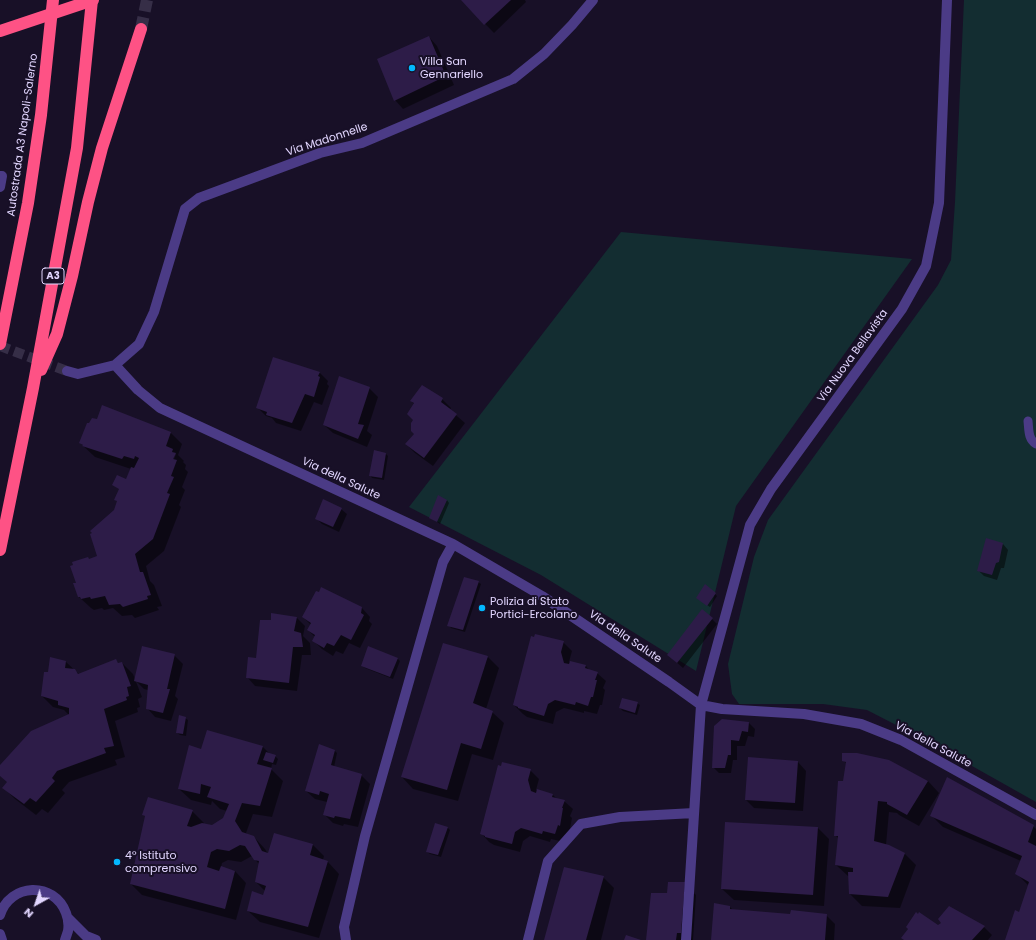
<!DOCTYPE html>
<meta charset="utf-8">
<style>
body{margin:0}
#map{position:relative;width:1036px;height:940px;overflow:hidden;background:#181027;font-family:Poppins,sans-serif}
canvas{display:block}
.north{position:absolute;left:16px;top:884px;width:40px;height:40px;-webkit-text-stroke:3px #181027;paint-order:stroke;rotate:220deg;font-size:11px;font-weight:700;line-height:16px;text-align:center;color:#e2d6ff}
.north::after{content:'';display:block;margin:auto;width:14px;height:18px;background:#e2d6ff;clip-path:polygon(50% 0,100% 100%,50% 72%,0 100%)}
</style>
<div id="map">
<canvas width="1036" height="940"></canvas>
<div class="north">N</div>
</div>
<script>
const context = document.querySelector('canvas').getContext('2d');
context.lineJoin = 'round';
function fillPath(path, color) { context.fillStyle = color; context.fill(path, 'evenodd'); }
function strokePath(path, color, width, dash) { context.strokeStyle = color; context.lineWidth = width; context.lineCap = dash ? 'butt' : 'round'; context.setLineDash(dash || []); context.stroke(path); }
function label(font, color, halo, rows, align = 'center') {
  context.font = font + ' Poppins,sans-serif'; context.lineWidth = 4; context.setLineDash([]); context.textBaseline = 'middle'; context.strokeStyle = halo; context.fillStyle = color; for (const [text, x, y, turn = 0] of rows) {
    context.save(); context.translate(x, y); context.rotate((+turn || 0) * Math.PI / 180); context.textAlign = isNaN(turn) ? turn : align; if (halo) context.strokeText(text, 0, 0); context.fillText(text, 0, 0); context.restore();
  }
}
fillPath(new Path2D(`
 M964,0H1036V802L933,744L867,710L823,704H739L732,694L728,664L754,557L768,520L938,285L951,260L955,202Z
 M621,232L912,259L736,506L696,671L541,575L409,507Z`), '#132d31');
fillPath(new Path2D(`
 M462,0H525L526,2L494,33Z
 M429,37L437,46L454,85L403,109L395,100Z
 M319,372L328,381L327,384L329,386L322,405L314,402L301,431L276,423L272,418L266,416L257,407Z
 M369,388L378,397L367,431L372,435L367,447L333,433L324,425Z
 M442,399L451,408L450,410L465,423L433,466L415,453L406,444L415,434L414,420L415,405L411,401Z
 M171,433L182,444L178,455L184,461L183,462L186,465L185,469L188,472L182,487L185,490L179,505L181,507L164,551L146,566L150,581L154,585L162,606L157,607L159,610L135,618L132,615L122,616L113,608L104,610L102,608L94,610L91,608L79,597L77,583L90,560L98,557L126,480L131,469L95,457L80,443ZM174,453L176,454L172,464Z
 M386,454L388,456L384,480L372,478L370,475Z
 M447,500L449,503L440,524L430,517Z
 M341,509L347,514L339,532L322,524L316,518Z
 M1003,544L1008,550L1004,568H1001L997,580L984,576L978,570Z
 M478,582L481,584L465,632L451,628L449,625Z
 M715,594L717,596L710,607L697,598Z
 M362,608L370,617L369,621L372,624L360,648L349,643L343,654L336,651L333,656L322,649L313,640L315,637L308,630L311,625L303,617Z
 M296,617L305,626L303,636L310,643L311,655H302L297,691L255,686L247,677L257,659L272,621Z
 M712,619L717,624L683,668L668,655Z
 M563,642L572,651L569,662L586,666L590,671L597,673L606,681L603,688L605,690L602,705H600L597,714L584,711V713L564,708L556,712L553,724L527,717L523,714L514,705Z
 M174,655L183,664L175,696L178,699L171,721L155,717L147,708L148,690L144,689L135,680Z
 M488,657L499,668L486,709L492,712L504,723L493,760L472,754L458,801L413,789L402,777Z
 M51,658L66,662L80,675L116,660L119,664L122,663L133,674L142,697L138,699L140,707L137,708L138,712L115,721L125,757L115,760L117,765L69,782L62,790L65,793L48,813L42,809L36,815L15,799L4,788L8,782L0,775V766L69,715L64,710L53,707L42,696L49,673Z
 M397,658L400,661L393,679L365,668L362,666Z
 M637,703L640,705L637,715L623,711L620,708Z
 M185,718L188,720L186,736L180,735L177,733Z
 M722,720L749,723L755,729L754,737L748,736L745,746H737V760H733L731,773H719L713,767Z
 M320,746L335,751L337,753L334,767L361,775L370,784L358,827L344,824L343,826L333,823L324,814L327,802L315,799L306,791Z
 M263,747L270,754L275,756L278,759L276,765L272,764L271,769L283,781L272,817L253,814L246,833L248,835L254,837L265,849L269,856L313,845L324,856L323,860L328,862L339,874L319,938L260,922L248,911L263,896L265,891L256,882L259,864L252,856L241,862L228,860L222,863L221,868L235,871L246,883L236,920L142,895L131,884L146,817L143,815L192,811L204,823L203,824L212,826L224,819L227,811L220,809L212,801L211,805L191,800L179,789L202,751Z
 M843,760L889,761L928,781L939,793L919,826L899,815L897,813L889,812L886,845L905,854L916,865L900,908L862,906L850,894L849,876H848L836,865L839,839L835,835L847,764Z
 M798,762L806,771L803,811L754,808L746,800Z
 M530,770L539,779L536,790L552,794L557,799L564,801L573,809L570,816L572,818L569,834L564,842L551,839L550,842L530,836L523,841L520,852L494,845L489,842L481,833Z
 M932,816L1033,826L1036,829V940H1006L1019,913L1029,886L1016,873L1021,861L943,827Z
 M447,827L450,830L441,857L430,854L427,852Z
 M818,828L829,839L824,906L734,900L722,889Z
 M603,877L614,888L601,940H545Z
 M684,883L696,895L693,940H647L668,894Z
 M730,907L733,910L791,915H826L835,924L834,940H712Z
 M938,926L984,927L992,935L988,940H904Z`), '#0007');
fillPath(new Path2D(`
 M461,0H511L484,25Z
 M429,36L446,76L394,101L377,59Z
 M273,357L320,372L318,376L320,377L314,397L305,394L292,423L266,415L267,412L256,408Z
 M339,376L370,387L358,424L364,425L358,439L323,425Z
 M422,385L443,398L441,402L457,414L424,458L405,444L414,434L411,431V423L413,420L407,414L414,403L410,401Z
 M102,405L171,432L166,446L173,449L172,452L176,453L173,459L177,460L171,476L174,477L167,493L170,494L153,539L135,554L140,572H143L151,595L147,596L148,599L123,607L120,604L109,605L105,596L91,599L90,597L81,599L80,597H78L73,583H76L70,566L73,565L72,562L88,557L89,559L97,556L90,534L92,533L90,531L114,510L117,501L114,500L119,489L112,485L117,475L126,479L131,467L134,468L139,458L135,456L134,459L124,456L122,459L82,446L83,445L79,443L87,423H89L92,418L97,419Z
 M374,450L386,453L382,478L369,476Z
 M438,495L447,500L437,522L429,518Z
 M323,499L342,508L333,527L315,519Z
 M986,538L1003,543L999,562L996,563L992,575L977,571Z
 M464,577L479,581L463,630L447,626Z
 M705,584L716,593L707,606L696,598Z
 M321,587L362,607L361,613L364,615L351,640L341,635L334,646L327,643L324,648L312,641L315,635L307,630L311,623L302,617L316,591L319,592Z
 M702,609L713,618L677,663L667,655Z
 M271,613L297,617L294,631L301,633L303,647H293L289,683L246,678L248,657L256,658L260,620H271Z
 M535,634L564,641L561,652L564,663L569,664L570,661L586,665L585,668L598,672L595,680H597L593,697H591L588,706L576,702L575,705L555,700L548,704L544,716L518,708V707L513,705L531,636L534,637Z
 M443,643L488,656L473,703L493,711L481,749L461,743L447,790L401,777Z
 M142,646L175,654L167,689H170L163,713L146,709L148,685L134,681Z
 M368,646L398,658L390,677L361,666Z
 M50,657L66,661L65,668L75,669L78,674L116,659L118,663L122,662L131,686L127,687L129,696L126,697L127,700L104,709L114,746L104,748L106,753L57,771L52,778L55,781L36,802L30,798L24,804L2,788L7,782L0,776V765L31,731L69,714V708L58,705V701L41,696L44,672H48Z
 M622,698L638,702L635,713L619,708Z
 M179,715L186,717L183,734L176,733Z
 M722,719L749,722L748,732L742,731L739,741L731,740V755H728L725,768H712L714,726Z
 M207,730L263,746L257,764L272,768L260,806L242,803L235,821L242,832L254,836L262,851L268,853L274,833L313,844L310,855L328,861L308,927L247,911L252,891L263,895L266,886L255,882L259,861L254,860L245,846L240,845L229,851L217,849L211,852L207,867L219,871L221,866L235,871L225,909L130,884L145,816L142,815L148,797L193,810L187,826L191,827L202,823L212,825L223,818L229,804L207,797L211,787L201,784L200,794L178,789L189,745L201,749Z
 M319,744L335,750L331,765L362,774L350,819L335,816L334,818L323,815L329,794L320,791L319,795L305,791Z
 M266,752L276,755L273,763L263,760Z
 M842,753H857L889,760L928,781L907,815L887,804V802L878,801L874,841L889,845L905,853L888,897L849,894L848,872H853V868L835,865L838,836H834L838,781H843L846,762L842,761Z
 M748,757L798,761L795,803L745,800Z
 M502,762L531,769L528,780L531,791L536,793L537,789L553,794L552,797L565,800L562,808H563L560,826L558,825L555,834L543,831L542,834L521,828L515,832L512,844L485,837V836L480,834L498,765L501,766Z
 M947,777L1034,825L1028,842L1036,846V940H1005L1015,910L1019,912L1029,882L1015,874L1022,856L930,816Z
 M725,822L818,827L813,895L721,889Z
 M435,823L448,827L438,855L426,852Z
 M564,867L604,876L586,940H544Z
 M668,882H685L681,933H677L676,940H646L651,893H667Z
 M714,903L730,906V909L790,914L791,910L827,914L825,940H711Z
 M949,906L985,926L972,940H904L901,938L908,929L906,927L916,912L918,914L919,912L938,925L941,923L938,919Z
 M626,935L641,940H624Z`), '#2d1c48');
strokePath(new Path2D(`
 M0,346L67,371`), '#362e47', 10, [10, 5]);
strokePath(new Path2D(`
 M141,29L147,0`), '#362e47', 12, [12, 6]);
strokePath(new Path2D(`
 M1028,421C1029,430 1028,439 1036,444`), '#4b3b86', 9);
strokePath(new Path2D(`
 M0,176H2L0,187
 M115,365L138,390L160,408L453,544L542,596L669,682L701,705L722,709L804,714L861,724L901,740L1036,815
 M67,371L78,374L115,365L139,344L154,312L185,209L199,198L320,153L362,143L513,79L544,54L572,25L593,0
 M0,915C10,883 54,881 66,913C68,918 69,925 68,931C67,934 66,937 65,940
 M68,918L86,936L96,940
 M0,934L2,940
 M346,940L344,927L365,836L443,562L453,544
 M528,940L548,861L581,824L620,817L694,813
 M686,940L701,705L743,551L750,525L771,489L902,309L926,266L939,203L947,0`), '#4b3b86', 10);
strokePath(new Path2D(`
 M0,344L28,203L41,115L53,0
 M41,370L57,334L72,276L88,202L102,148L141,29
 M0,550L33,388L77,148L92,0`), '#fe5285', 12);
strokePath(new Path2D(`
 M0,31L93,0`), '#fe5285', 12);
for (const [x, y, r, color] of [
 [412,68,4,"#03b7fe"],
 [482,608,4,"#03b7fe"],
 [117,862,4,"#03b7fe"]
]) { const dot = new Path2D(); dot.arc(x, y, r, 0, 2 * Math.PI); context.fillStyle = color; context.fill(dot); strokePath(dot, '#181027', 1.5); }
for (const [x, y, w] of [
 [53,276,22]
]) { const box = new Path2D(); box.roundRect(x - w / 2, y - 8, w, 16, 3); context.fillStyle = '#181027'; context.fill(box); strokePath(box, '#e2d6ff', 1); }
label('bold 10px', '#e2d6ff', null, [
 ["A3",53,276]
]);
label('11px', '#e2d6ff', '#181027', [
 ["Villa San",420,62],
 ["Gennariello",420,75],
 ["Polizia di Stato",490,602],
 ["Portici-Ercolano",490,615],
 ["4° Istituto",125,856],
 ["comprensivo",125,869]
], 'left');
label('11px', '#e2d6ff', '#181027', [
 ["Autostrada A3 Napoli-Salerno",23,135,-82],
 ["Via Madonnelle",327,140,-18],
 ["Via Nuova Bellavista",853,356,-54],
 ["Via della Salute",341,479,25],
 ["Via della Salute",625,637,34],
 ["Via della Salute",933,745,28]
]);
</script>
